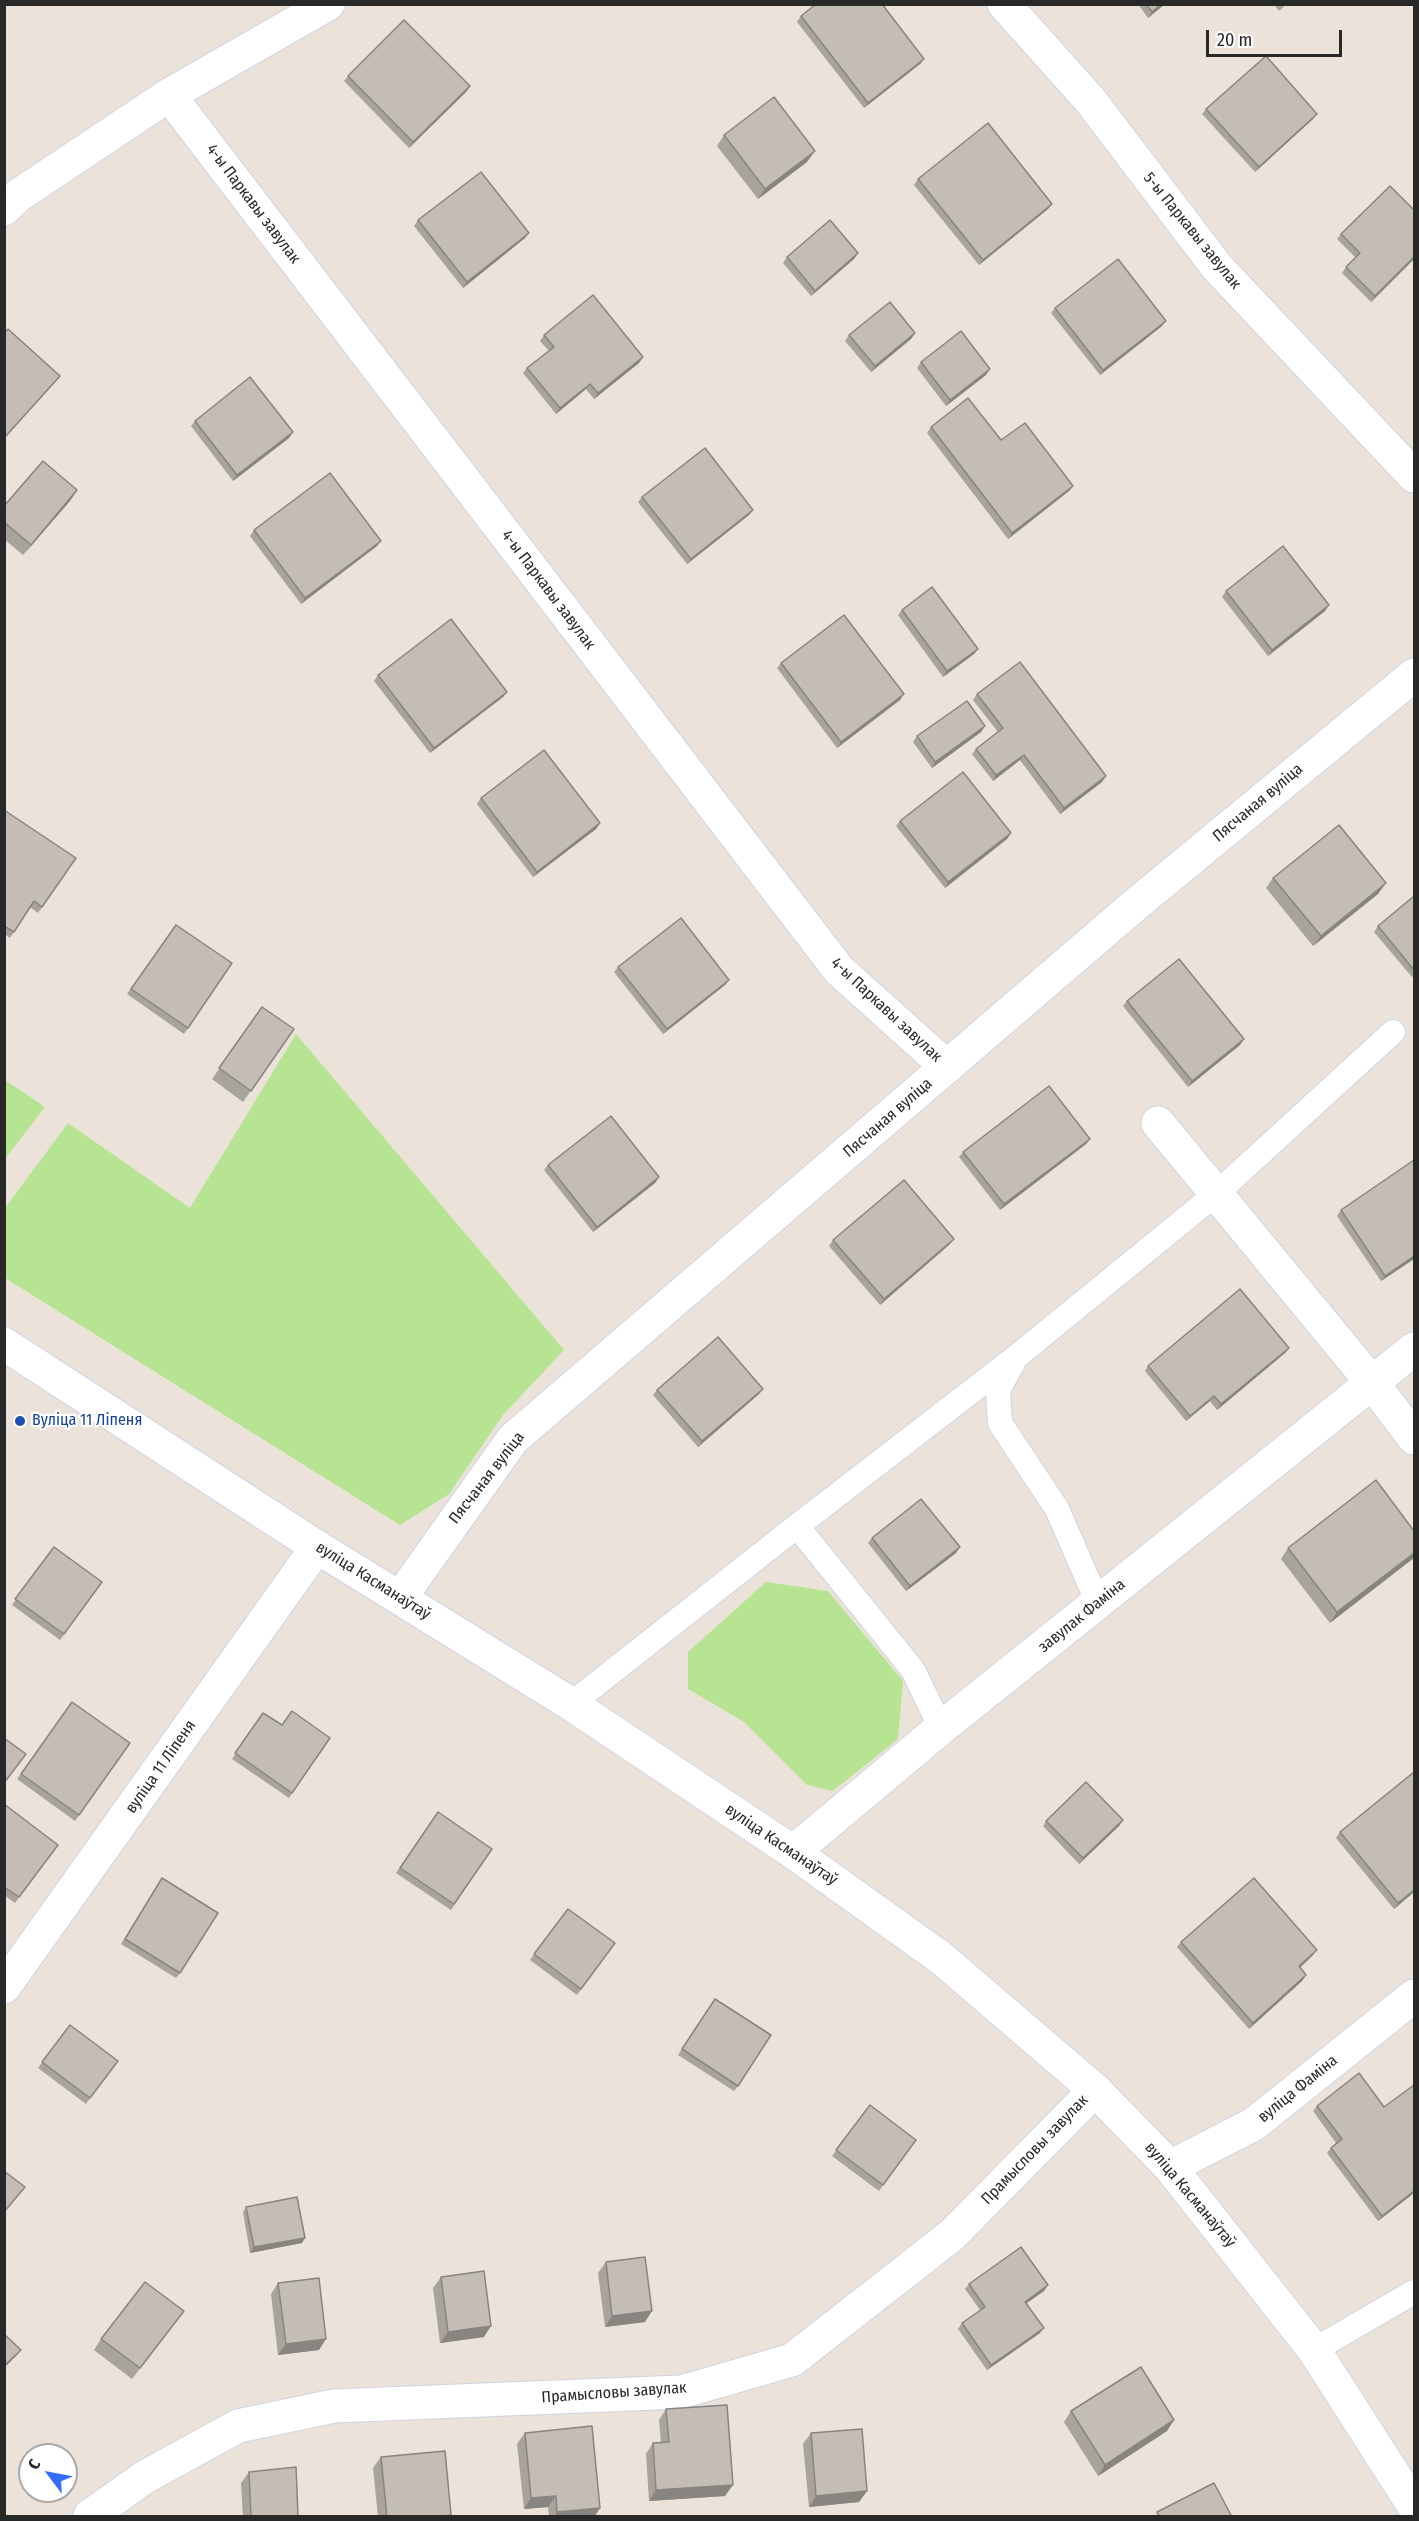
<!DOCTYPE html>
<meta charset="utf-8">
<style>
body{margin:0}
#map{position:relative;width:1419px;height:2521px;overflow:hidden;background:#ebe2d9;font-family:"Fira Sans Condensed",sans-serif}
canvas{display:block}
.frame{position:absolute;inset:0;border:6px solid #282828;pointer-events:none}
.north{position:absolute;left:18px;top:2443px;width:60px;height:60px;box-sizing:border-box;background:#fff;border:2px solid #a9a9a9;border-radius:50%;rotate:302deg;font-size:16px;font-weight:700;line-height:24px;text-align:center;color:#282828}
.north::after{content:'';display:block;margin:auto;width:21px;height:27px;background:#336eff;clip-path:polygon(50% 0,100% 100%,50% 72%,0 100%)}
.scale{position:absolute;left:1206px;top:30px;width:136px;height:27px;box-sizing:border-box;border:3px solid #282828;border-top:0;padding-left:8px;font-size:18px;line-height:21px;white-space:nowrap;color:#282828;-webkit-text-stroke:4px #fff;paint-order:stroke}
</style>
<div id="map">
<canvas width="1419" height="2521"></canvas>
<div class="frame"></div>
<div class="north">С</div>
<div class="scale">20 m</div>
</div>
<script>
const context = document.querySelector('canvas').getContext('2d');
context.lineJoin = 'round';
function fillPath(path, color) { context.fillStyle = color; context.fill(path, 'evenodd'); }
function strokePath(path, color, width, dash) { context.strokeStyle = color; context.lineWidth = width; context.lineCap = dash ? 'butt' : 'round'; context.setLineDash(dash || []); context.stroke(path); }
function label(font, color, halo, rows, align = 'center') {
  context.font = font + ' "Fira Sans Condensed",sans-serif'; context.lineWidth = 4.5; context.setLineDash([]); context.textBaseline = 'middle'; context.strokeStyle = halo; context.fillStyle = color; for (const [text, x, y, turn = 0] of rows) {
    context.save(); context.translate(x, y); context.rotate((+turn || 0) * Math.PI / 180); context.textAlign = isNaN(turn) ? turn : align; if (halo) context.strokeText(text, 0, 0); context.fillText(text, 0, 0); context.restore();
  }
}
fillPath(new Path2D(`
 M296,1034L564,1350L503,1415L449,1494L400,1525L5,1278V1208L68,1123L190,1208Z
 M5,1080L45,1107L5,1159Z
 M766,1582L828,1591L903,1681L898,1739L833,1791L807,1785L744,1722L688,1689V1652Z`), '#b7e493');
const service = new Path2D(`
 M1013,1363L998,1390L1000,1423L1057,1509L1098,1603
 M797,1526L913,1670L941,1728
 M571,1704L797,1526L1016,1357L1217,1193L1393,1032
 M1314,2350L1414,2292`);
const minor = new Path2D(`
 M1004,4L1090,100L1217,267L1414,476
 M169,95L839,970L947,1067
 M4,209L19,195L169,95L328,4
 M1158,1123L1373,1384L1414,1438
 M400,1598L513,1439L1135,905L1414,675
 M793,1852L941,1728L1414,1349
 M4,1987L317,1547
 M1170,2167L1254,2124L1414,1996
 M90,2516L145,2477L238,2426L334,2406L681,2392L792,2360L952,2235L1095,2090`);
const secondary = new Path2D(`
 M4,1344L317,1547L571,1704L793,1852L941,1958L1095,2090L1170,2167L1314,2350L1414,2506`);
strokePath(service, '#cfd4e2', 26);
strokePath(minor, '#cfd4e2', 35);
strokePath(secondary, '#cfd4e2', 35);
strokePath(service, '#fff', 24);
strokePath(minor, '#fff', 33);
strokePath(secondary, '#fff', 33);
fillPath(new Path2D(`
 M1138,4H1165L1148,18Z
 M1274,4H1287L1279,11Z
 M801,16L924,59L920,64L864,108L797,22Z
 M348,76L470,86L466,92L409,148L344,81Z
 M1206,109L1313,119L1255,172L1202,114Z
 M724,135L807,162L758,199L717,146Z
 M918,179L1052,204L1048,209L979,265L914,185Z
 M1414,210V259L1371,302L1342,273L1346,267L1356,258L1337,239L1341,234Z
 M418,220L529,233L525,238L463,288L414,226Z
 M858,253L854,259L811,296L783,263L787,257Z
 M1055,308L1162,326L1100,375L1051,313Z
 M915,333L911,339L871,372L845,341L849,335Z
 M544,335L643,357L639,363L594,399L586,389L556,414L523,373L527,368L549,351L540,341Z
 M921,362L986,375L946,406L917,368Z
 M195,421L293,432L289,438L233,481L191,426Z
 M931,427L1001,440L1073,486L1069,491L1008,539L927,433Z
 M77,490L70,501L23,555L4,539V506Z
 M642,497L753,510L749,515L687,564L638,502Z
 M254,530L377,546L301,604L250,536Z
 M1226,591L1325,611L1268,656L1222,597Z
 M902,610L978,649L974,654L943,677L898,615Z
 M781,663L900,700L837,748L777,668Z
 M378,675L507,692L503,697L430,753L374,681Z
 M977,694L1106,776L1102,782L1060,814L1020,760L993,781L972,754L976,749L998,732L973,700Z
 M985,726L981,732L932,768L913,742L917,736Z
 M481,798L600,823L596,829L533,877L477,804Z
 M4,810L76,858L38,913L30,907L10,938L4,934Z
 M900,821L1011,833L1007,839L945,888L896,826Z
 M1273,878L1378,894L1313,946L1266,888Z
 M1414,896V975L1412,977L1374,932L1378,926Z
 M176,925L232,963L184,1034L127,994Z
 M618,967L725,985L663,1034L614,972Z
 M1127,1001L1240,1045L1188,1087L1123,1006Z
 M262,1007L294,1029L243,1102L212,1079Z
 M1090,1139L1086,1144L1000,1210L959,1157L963,1152Z
 M548,1165L659,1177L655,1183L593,1232L544,1170Z
 M1341,1210L1414,1259L1381,1281L1337,1216Z
 M833,1240L950,1244L880,1305L829,1246Z
 M1289,1348L1285,1353L1217,1410L1210,1401L1186,1421L1145,1371L1148,1366Z
 M763,1389L759,1394L698,1447L653,1395L657,1390Z
 M1414,1531L1330,1623L1281,1559L1288,1548Z
 M872,1538L956,1553L906,1591L868,1543Z
 M54,1547L102,1582L60,1640L12,1605Z
 M72,1702L130,1743L75,1821L17,1779Z
 M263,1713L282,1725L330,1738L289,1798L232,1759Z
 M1414,1772V1892L1394,1909L1336,1838L1340,1832Z
 M4,1804L58,1845L15,1903L4,1895Z
 M438,1812L492,1849L451,1910L396,1873Z
 M1123,1820L1119,1826L1079,1864L1043,1826L1046,1821Z
 M158,1884L180,1973L176,1978L121,1944Z
 M568,1909L615,1943L577,1995L530,1960Z
 M1181,1942L1313,1955L1300,1968L1306,1975L1302,1981L1249,2029L1177,1947Z
 M715,1999L738,2086L734,2091L678,2055Z
 M70,2025L118,2061L86,2104L38,2068Z
 M870,2105L916,2140L879,2191L832,2156Z
 M1317,2106L1384,2107L1414,2193L1378,2221L1327,2153L1331,2148L1336,2143L1313,2111Z
 M246,2207L302,2243L250,2253L243,2212Z
 M606,2262L645,2322L605,2327L598,2273Z
 M441,2277L484,2337L440,2343L433,2288Z
 M278,2283L319,2350L278,2355L271,2294Z
 M969,2284L1044,2291L1027,2303L1040,2333L987,2370L958,2329L962,2323L980,2310L965,2289Z
 M184,2311L132,2379L94,2350L101,2339Z
 M666,2409L725,2496L649,2501L646,2454L653,2443H661L659,2420Z
 M1071,2411L1167,2431L1098,2476L1064,2422Z
 M525,2433L600,2508L594,2517H549L548,2507L524,2509L517,2444Z
 M811,2433L867,2491L859,2502L809,2507L803,2444Z
 M381,2457L451,2515L450,2517H378L373,2468Z
 M249,2472L298,2516V2517H243L241,2483Z`), '#a8a39c');
fillPath(new Path2D(`
 M1161,4H1165L1148,18L1152,12Z
 M924,59L920,64L864,108L868,103Z
 M470,86L466,92L409,148L413,142Z
 M1317,114L1313,119L1255,172L1259,167Z
 M815,151L807,162L758,199L765,189Z
 M1052,204L1048,209L979,265L983,260Z
 M529,233L525,238L463,288L467,282Z
 M858,253L854,259L811,296L815,291Z
 M1414,257V259L1371,302L1375,296Z
 M1166,321L1162,326L1100,375L1103,370Z
 M915,333L911,339L871,372L875,366Z
 M643,357L639,363L594,399L598,393Z
 M990,369L986,375L946,406L950,400Z
 M60,376L56,381L4,439V438Z
 M590,384L586,389L556,414L560,408Z
 M293,432L289,438L233,481L237,475Z
 M1073,486L1069,491L1008,539L1012,533Z
 M77,490L70,501L23,555L31,545Z
 M753,510L749,515L687,564L691,559Z
 M381,541L377,546L301,604L305,598Z
 M1329,605L1325,611L1268,656L1272,650Z
 M978,649L974,654L943,677L947,671Z
 M507,692L503,697L430,753L434,748Z
 M904,694L900,700L837,748L841,742Z
 M985,726L981,732L932,768L935,762Z
 M1024,755L1020,760L993,781L996,775Z
 M1106,776L1102,782L1060,814L1064,808Z
 M600,823L596,829L533,877L537,872Z
 M1011,833L1007,839L945,888L948,882Z
 M1386,883L1378,894L1313,946L1321,936Z
 M729,980L725,985L663,1034L667,1029Z
 M1244,1039L1240,1045L1188,1087L1192,1081Z
 M1090,1139L1086,1144L1000,1210L1004,1204Z
 M659,1177L655,1183L593,1232L597,1227Z
 M954,1239L950,1244L880,1305L884,1299Z
 M1414,1256V1259L1381,1281L1385,1276Z
 M1289,1348L1285,1353L1217,1410L1221,1404Z
 M763,1389L759,1394L698,1447L702,1441Z
 M1214,1396L1210,1401L1186,1421L1190,1416Z
 M960,1547L956,1553L906,1591L910,1586Z
 M1414,1553V1558L1330,1623L1337,1612Z
 M1123,1820L1119,1826L1079,1864L1083,1858Z
 M1414,1890V1892L1394,1909L1398,1903Z
 M1317,1950L1313,1955L1295,1972L1299,1966Z
 M1306,1975L1302,1981L1249,2029L1253,2023Z
 M1414,2191V2193L1378,2221L1382,2216Z
 M305,2238L302,2243L250,2253L254,2247Z
 M1048,2285L1044,2291L1021,2307L1025,2302Z
 M652,2311L645,2322L605,2327L612,2316Z
 M491,2326L484,2337L440,2343L448,2332Z
 M1044,2328L1040,2333L987,2370L991,2365Z
 M326,2339L319,2350L278,2355L286,2344Z
 M21,2350L17,2355L4,2368V2366Z
 M1174,2420L1167,2431L1098,2476L1105,2465Z
 M733,2485L725,2496L649,2501L656,2490Z
 M867,2491L859,2502L809,2507L816,2496Z
 M556,2496L548,2507L524,2509L531,2498Z
 M600,2508L594,2517H554L557,2512Z`), '#88847f');
const building = new Path2D(`
 M816,4H882L924,59L868,103L801,16Z
 M1146,4H1161L1152,12Z
 M404,20L470,86L413,142L348,76Z
 M1266,56L1317,114L1259,167L1206,109Z
 M774,97L815,151L765,189L724,135Z
 M988,123L1052,204L983,260L918,179Z
 M481,172L529,233L467,282L418,220Z
 M1390,186L1414,210V257L1375,296L1346,267L1360,253L1341,234Z
 M830,220L858,253L815,291L787,257Z
 M1118,259L1166,321L1103,370L1055,308Z
 M593,295L643,357L598,393L590,384L560,408L527,368L554,347L544,335Z
 M890,302L915,333L875,366L849,335Z
 M8,329L60,376L4,438V333Z
 M961,331L990,369L950,400L921,362Z
 M250,377L293,432L237,475L195,421Z
 M968,398L1001,440L1025,423L1073,486L1012,533L931,427Z
 M705,448L753,510L691,559L642,497Z
 M43,461L77,490L31,545L4,522V506Z
 M330,473L381,541L305,598L254,530Z
 M1283,546L1329,605L1272,650L1226,591Z
 M932,587L978,649L947,671L902,610Z
 M844,615L904,694L841,742L781,663Z
 M451,619L507,692L434,748L378,675Z
 M1020,662L1106,776L1064,808L1024,755L996,775L976,749L1003,728L977,694Z
 M967,701L985,726L935,762L917,736Z
 M544,750L600,823L537,872L481,798Z
 M963,772L1011,833L948,882L900,821Z
 M4,810L76,858L42,907L34,901L14,932L4,926Z
 M1339,825L1386,883L1321,936L1273,878Z
 M1414,896V970L1378,926Z
 M681,918L729,980L667,1029L618,967Z
 M176,925L232,963L188,1028L131,989Z
 M1179,959L1244,1039L1192,1081L1127,1001Z
 M262,1007L294,1029L251,1091L219,1068Z
 M1049,1086L1090,1139L1004,1204L963,1152Z
 M611,1116L659,1177L597,1227L548,1165Z
 M1414,1160V1256L1385,1276L1341,1210Z
 M904,1180L954,1239L884,1299L833,1240Z
 M1240,1289L1289,1348L1221,1404L1214,1396L1190,1416L1148,1366Z
 M718,1337L763,1389L702,1441L657,1390Z
 M1376,1480L1414,1531V1553L1337,1612L1288,1548Z
 M921,1499L960,1547L910,1586L872,1538Z
 M54,1547L102,1582L64,1634L15,1599Z
 M72,1702L130,1743L79,1815L21,1774Z
 M292,1711L330,1738L292,1793L235,1753L263,1713L282,1725Z
 M4,1738L26,1754L4,1783Z
 M1414,1772V1890L1398,1903L1340,1832Z
 M1086,1782L1123,1820L1083,1858L1046,1821Z
 M4,1804L58,1845L19,1897L4,1887Z
 M438,1812L492,1849L454,1904L400,1868Z
 M162,1878L218,1913L180,1973L125,1939Z
 M1254,1878L1317,1950L1299,1966L1306,1975L1253,2023L1181,1942Z
 M568,1909L615,1943L581,1989L534,1954Z
 M715,1999L771,2035L738,2086L682,2049Z
 M70,2025L118,2061L90,2098L42,2062Z
 M1359,2073L1384,2107L1414,2085V2191L1382,2216L1331,2148L1342,2139L1317,2106Z
 M870,2105L916,2140L883,2185L836,2150Z
 M4,2171L25,2187L4,2212Z
 M297,2197L305,2238L254,2247L246,2207Z
 M1021,2247L1048,2285L1025,2302L1044,2328L991,2365L962,2323L985,2307L969,2284Z
 M645,2257L652,2311L612,2316L606,2262Z
 M484,2271L491,2326L448,2332L441,2277Z
 M319,2278L326,2339L286,2344L278,2283Z
 M145,2282L184,2311L140,2368L101,2339Z
 M4,2334L21,2350L4,2366Z
 M1141,2367L1174,2420L1105,2465L1071,2411Z
 M727,2405L733,2485L656,2490L653,2443L669,2442L666,2409Z
 M592,2426L600,2508L557,2512L556,2496L531,2498L525,2433Z
 M862,2429L867,2491L816,2496L811,2433Z
 M445,2451L451,2515L435,2517H387L381,2457Z
 M296,2467L298,2516L251,2517L249,2472Z
 M1214,2483L1232,2517H1159L1157,2512Z`);
fillPath(building, '#c3bdb5');
strokePath(building, '#88847f', 1.5);
for (const [x, y, r, color] of [
 [20,1421,6,"#1a4fb4"]
]) { const dot = new Path2D(); dot.arc(x, y, r, 0, 2 * Math.PI); context.fillStyle = color; context.fill(dot); strokePath(dot, '#fff', 2); }
label('16px', '#282828', '#fff', [
 ["4-ы Паркавы завулак",253,204,53],
 ["5-ы Паркавы завулак",1192,231,51],
 ["4-ы Паркавы завулак",548,590,53],
 ["Пясчаная вуліца",1258,803,-40],
 ["4-ы Паркавы завулак",886,1010,43],
 ["Пясчаная вуліца",888,1118,-41],
 ["Пясчаная вуліца",487,1478,-52],
 ["вуліца Касманаўтаў",373,1581,32],
 ["завулак Фаміна",1082,1616,-39],
 ["вуліца 11 Ліпеня",161,1767,-55],
 ["вуліца Касманаўтаў",781,1845,34],
 ["вуліца Фаміна",1298,2089,-39],
 ["Прамысловы завулак",1035,2150,-46],
 ["вуліца Касманаўтаў",1190,2195,50],
 ["Прамысловы завулак",614,2393,-4]
]);
label('16px', '#164399', '#fff', [
 ["Вуліца 11 Ліпеня",32,1421]
], 'left');
</script>
